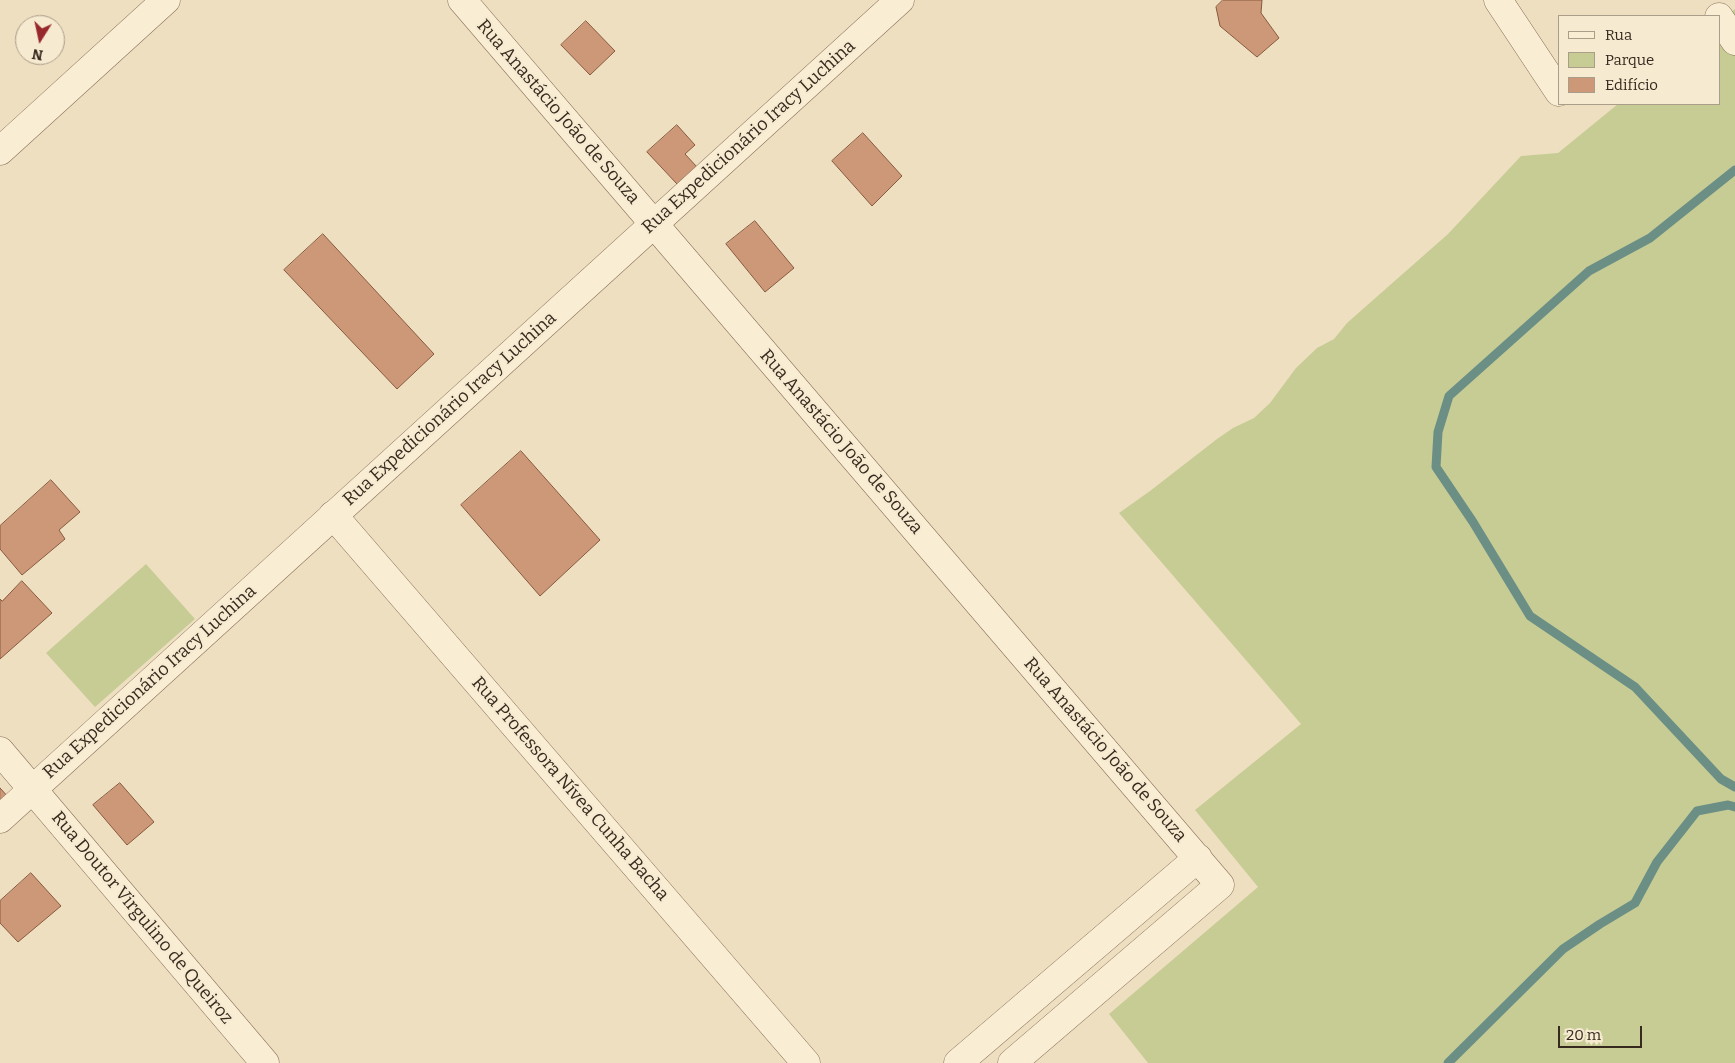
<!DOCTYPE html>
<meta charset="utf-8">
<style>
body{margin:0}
#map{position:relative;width:1735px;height:1063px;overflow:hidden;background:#eedfc1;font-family:Bitter,serif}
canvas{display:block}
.legend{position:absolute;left:1558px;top:15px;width:162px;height:90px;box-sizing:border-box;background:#f6ead1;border:1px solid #aa9d89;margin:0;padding:6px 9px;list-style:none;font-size:15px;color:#37291d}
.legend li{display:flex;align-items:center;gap:10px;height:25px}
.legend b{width:25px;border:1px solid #aa9d89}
.north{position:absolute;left:15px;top:15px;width:50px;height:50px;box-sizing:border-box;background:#f6ead1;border:1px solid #aa9d89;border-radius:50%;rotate:190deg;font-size:14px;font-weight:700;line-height:20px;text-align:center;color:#37291d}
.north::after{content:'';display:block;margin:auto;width:18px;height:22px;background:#97282c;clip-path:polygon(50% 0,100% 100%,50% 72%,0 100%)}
.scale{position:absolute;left:1558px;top:1026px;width:84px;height:22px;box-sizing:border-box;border:2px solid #37291d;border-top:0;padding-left:6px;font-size:15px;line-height:18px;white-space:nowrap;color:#37291d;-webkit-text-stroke:4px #f6ead1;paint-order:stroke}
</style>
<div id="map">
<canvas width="1735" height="1063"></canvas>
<ul class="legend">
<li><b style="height:6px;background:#f9edd4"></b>Rua</li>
<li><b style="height:14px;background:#c7cc95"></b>Parque</li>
<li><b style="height:14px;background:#cd9877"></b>Edifício</li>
</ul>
<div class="north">N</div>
<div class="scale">20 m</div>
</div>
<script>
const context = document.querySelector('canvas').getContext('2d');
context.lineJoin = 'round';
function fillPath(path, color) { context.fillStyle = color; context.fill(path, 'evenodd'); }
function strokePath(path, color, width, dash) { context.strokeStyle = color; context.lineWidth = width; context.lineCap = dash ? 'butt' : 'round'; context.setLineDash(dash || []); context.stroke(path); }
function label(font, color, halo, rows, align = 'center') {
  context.font = font + ' Bitter,serif'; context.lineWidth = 4; context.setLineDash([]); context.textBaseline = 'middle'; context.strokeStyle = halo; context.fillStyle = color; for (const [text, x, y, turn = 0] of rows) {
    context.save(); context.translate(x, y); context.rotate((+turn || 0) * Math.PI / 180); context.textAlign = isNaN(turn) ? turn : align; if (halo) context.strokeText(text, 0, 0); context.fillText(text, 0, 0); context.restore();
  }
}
fillPath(new Path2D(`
 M1735,9V1063H1148L1109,1014L1258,887L1195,810L1301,724L1119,513L1150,491L1217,439L1233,428L1254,418L1270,403L1296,368L1317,348L1334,339L1347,323L1448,234L1521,156L1558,153L1618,104H1719V22Z
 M146,564L195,619L95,707L46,653Z`), '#c7cc95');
strokePath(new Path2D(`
 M1735,170L1650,238L1589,271L1449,396L1438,432L1436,467L1473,522L1530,616L1635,687L1721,779L1735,787
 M1448,1063L1563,949L1600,924L1635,903L1657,862L1697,811L1728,805L1735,807`), '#6b8f85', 9);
const building = new Path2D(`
 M1223,0H1262L1261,13L1279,38L1257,57L1220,26L1216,7Z
 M586,21L615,51L590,75L561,45Z
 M677,125L695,145L685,154L697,167L677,184L647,152Z
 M863,133L902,176L872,206L832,161Z
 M755,221L794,268L765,292L726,244Z
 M323,234L434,354L397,389L284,270Z
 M521,451L600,540L540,596L461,505Z
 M51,480L80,512L59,530L65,539L22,575L0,549V526Z
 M22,581L52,613L0,659V599L2,601Z
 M120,783L154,822L127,845L93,805Z
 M0,788L10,799L0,808Z
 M31,873L61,906L18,942L0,923V901Z`);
fillPath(building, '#cd9877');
strokePath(building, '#87593e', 1);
const minor = new Path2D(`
 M462,0L654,224
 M1498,0L1559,92
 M1719,17L1735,41
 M0,151L166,0
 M333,515L806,1063
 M0,751L265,1063`);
const tertiary = new Path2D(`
 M654,224L1220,885L1012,1063
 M0,819L900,0
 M958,1063L1198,858`);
strokePath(minor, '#887059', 29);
strokePath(tertiary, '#887059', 29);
strokePath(minor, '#f9edd4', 28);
strokePath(tertiary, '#f9edd4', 28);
label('18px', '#37291d', '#f6ead1', [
 ["Rua Anastácio João de Souza",558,112,49],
 ["Rua Expedicionário Iracy Luchina",749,137,-42],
 ["Rua Expedicionário Iracy Luchina",450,409,-42],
 ["Rua Anastácio João de Souza",841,442,49],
 ["Rua Expedicionário Iracy Luchina",150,682,-42],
 ["Rua Anastácio João de Souza",1105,750,49],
 ["Rua Professora Nívea Cunha Bacha",570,789,49],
 ["Rua Doutor Virgulino de Queiroz",142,918,50]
]);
</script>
